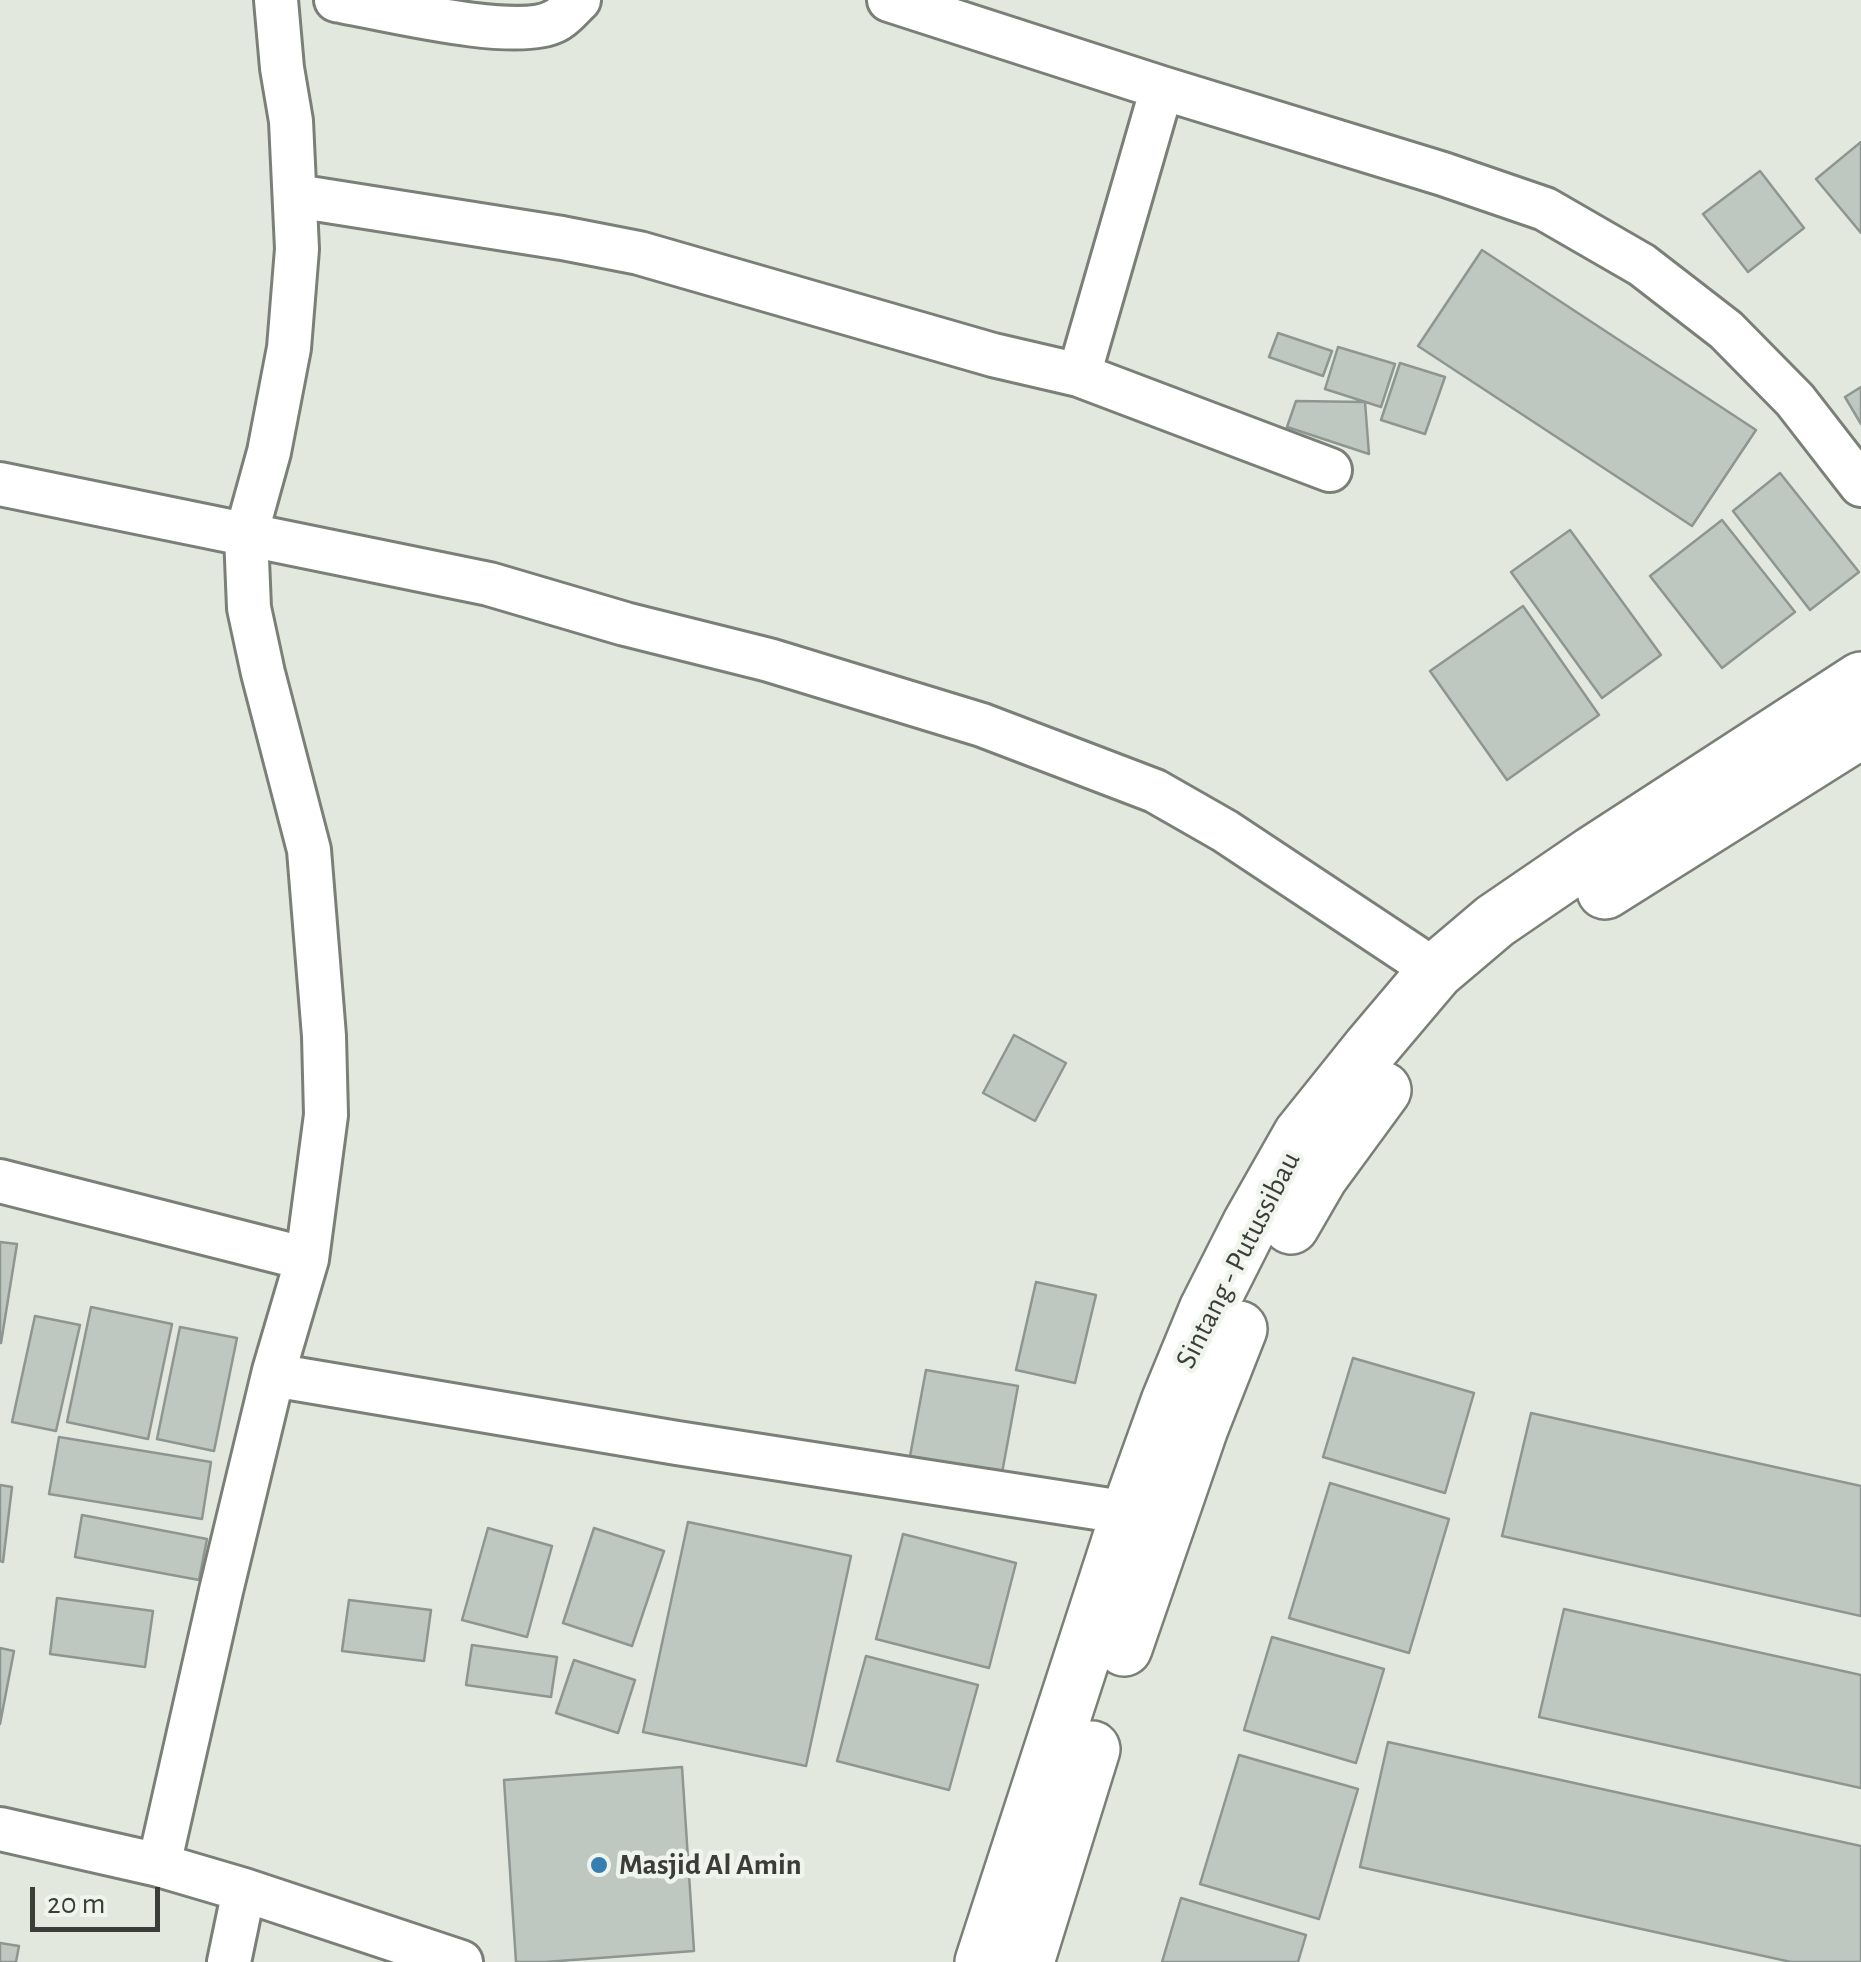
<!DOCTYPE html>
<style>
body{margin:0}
#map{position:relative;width:1861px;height:1962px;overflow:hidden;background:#e2e8de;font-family:"Alegreya Sans",sans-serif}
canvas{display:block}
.scale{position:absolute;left:30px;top:1887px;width:130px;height:45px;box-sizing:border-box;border:5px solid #3b3d39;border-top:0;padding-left:12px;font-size:30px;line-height:35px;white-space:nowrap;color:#3b3d39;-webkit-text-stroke:8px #eff5ec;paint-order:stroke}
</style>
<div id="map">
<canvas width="1861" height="1962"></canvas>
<div class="scale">20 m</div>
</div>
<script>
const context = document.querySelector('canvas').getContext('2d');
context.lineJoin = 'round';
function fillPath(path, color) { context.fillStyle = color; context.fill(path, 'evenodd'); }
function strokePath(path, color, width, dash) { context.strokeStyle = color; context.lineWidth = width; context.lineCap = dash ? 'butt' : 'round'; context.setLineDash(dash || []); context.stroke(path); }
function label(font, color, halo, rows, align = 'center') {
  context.font = font + ' "Alegreya Sans",sans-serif'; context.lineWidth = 9; context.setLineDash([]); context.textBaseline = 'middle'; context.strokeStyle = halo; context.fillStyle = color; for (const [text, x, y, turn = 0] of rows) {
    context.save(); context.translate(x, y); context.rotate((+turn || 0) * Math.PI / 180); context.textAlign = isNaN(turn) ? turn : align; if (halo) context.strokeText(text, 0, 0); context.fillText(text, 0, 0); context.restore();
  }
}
const building = new Path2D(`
 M1861,142V233L1816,179Z
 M1760,171L1804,228L1748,272L1703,214Z
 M1482,250L1756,430L1692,526L1418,346Z
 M1278,333L1332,351L1323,376L1269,357Z
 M1338,347L1395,364L1381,407L1325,389Z
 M1400,363L1445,377L1425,434L1381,420Z
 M1861,387V424L1845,397Z
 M1296,401L1365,402L1369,454L1287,427Z
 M1780,473L1859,572L1810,610L1733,511Z
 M1722,520L1795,612L1722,668L1650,576Z
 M1570,530L1661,655L1602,698L1511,572Z
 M1523,606L1599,715L1507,780L1430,671Z
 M1014,1035L1066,1063L1035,1121L983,1093Z
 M0,1242L17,1244L1,1343H0Z
 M1036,1282L1096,1295L1075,1383L1016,1370Z
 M91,1307L172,1324L148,1439L67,1422Z
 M35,1316L80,1325L56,1431L12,1422Z
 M180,1327L237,1338L214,1451L157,1439Z
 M1353,1358L1474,1393L1445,1493L1323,1457Z
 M926,1370L1018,1386L1002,1473L910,1456Z
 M1531,1413L1861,1486V1616L1502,1536Z
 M59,1437L211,1462L202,1519L49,1494Z
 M1330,1483L1449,1519L1409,1653L1289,1618Z
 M0,1485L12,1487L3,1562L0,1561Z
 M82,1515L207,1539L199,1580L75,1557Z
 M688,1522L851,1556L806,1766L643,1732Z
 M488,1528L552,1546L527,1637L462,1620Z
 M594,1528L664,1551L632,1646L563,1623Z
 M903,1534L1016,1563L989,1668L876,1639Z
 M57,1598L153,1611L145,1667L50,1654Z
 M349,1600L431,1610L424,1661L342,1651Z
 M1564,1609L1861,1675V1788L1539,1717Z
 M1272,1637L1384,1669L1356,1763L1244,1730Z
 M472,1645L557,1657L551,1697L466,1685Z
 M0,1648L14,1651L0,1724Z
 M866,1656L978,1685L949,1790L837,1761Z
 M574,1660L635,1680L618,1733L556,1713Z
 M1388,1742L1861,1846V1962H1791L1360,1867Z
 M1239,1755L1358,1789L1319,1919L1200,1884Z
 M682,1767L694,1951L545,1962H516L504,1780Z
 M1181,1898L1306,1935L1298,1962H1162Z
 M0,1943L19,1946L16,1962H0Z`);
fillPath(building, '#bec8c1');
strokePath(building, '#8d9690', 2.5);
const minor = new Path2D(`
 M336,0C381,8 518,42 555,21C564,17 572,6 579,0
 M889,0L1162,88L1443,174L1545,209L1642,265L1726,330L1795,400L1861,485
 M296,196L562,238L639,253L993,355L1079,375L1330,470
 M1079,375L1162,88
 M0,484L489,584L625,624L769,660L982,725L1155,791L1225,831L1436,971
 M0,1181L307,1259
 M273,1375L677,1443L1129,1513
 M0,1829L159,1865L244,1890L461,1962
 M159,1865L221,1591L274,1371L307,1259L326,1115L324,1036L309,850L263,673L249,608L246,535L269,452L289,348L297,249L291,121L282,68L276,0
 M229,1962L244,1890`);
const trunk = new Path2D(`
 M1605,891L1861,730
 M1291,1226L1320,1176L1383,1090
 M1124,1648L1200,1428L1239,1329
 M983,1962L1129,1513L1169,1402L1207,1310L1251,1223L1301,1135L1370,1049L1436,971L1495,921L1593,854L1861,680
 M1026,1962L1092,1749`);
strokePath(minor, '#7a8077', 48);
strokePath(trunk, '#7a8077', 60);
strokePath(minor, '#fff', 42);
strokePath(trunk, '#fff', 55);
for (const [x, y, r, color] of [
 [599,1865,10,"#367eb2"]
]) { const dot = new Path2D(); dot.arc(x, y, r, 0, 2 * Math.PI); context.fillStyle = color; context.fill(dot); strokePath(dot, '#eff5ec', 4); }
label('30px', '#3b3d39', '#eff5ec', [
 ["Sintang - Putussibau",1238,1260,-63]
]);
label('bold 30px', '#3b3d39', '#eff5ec', [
 ["Masjid Al Amin",619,1865]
], 'left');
</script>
